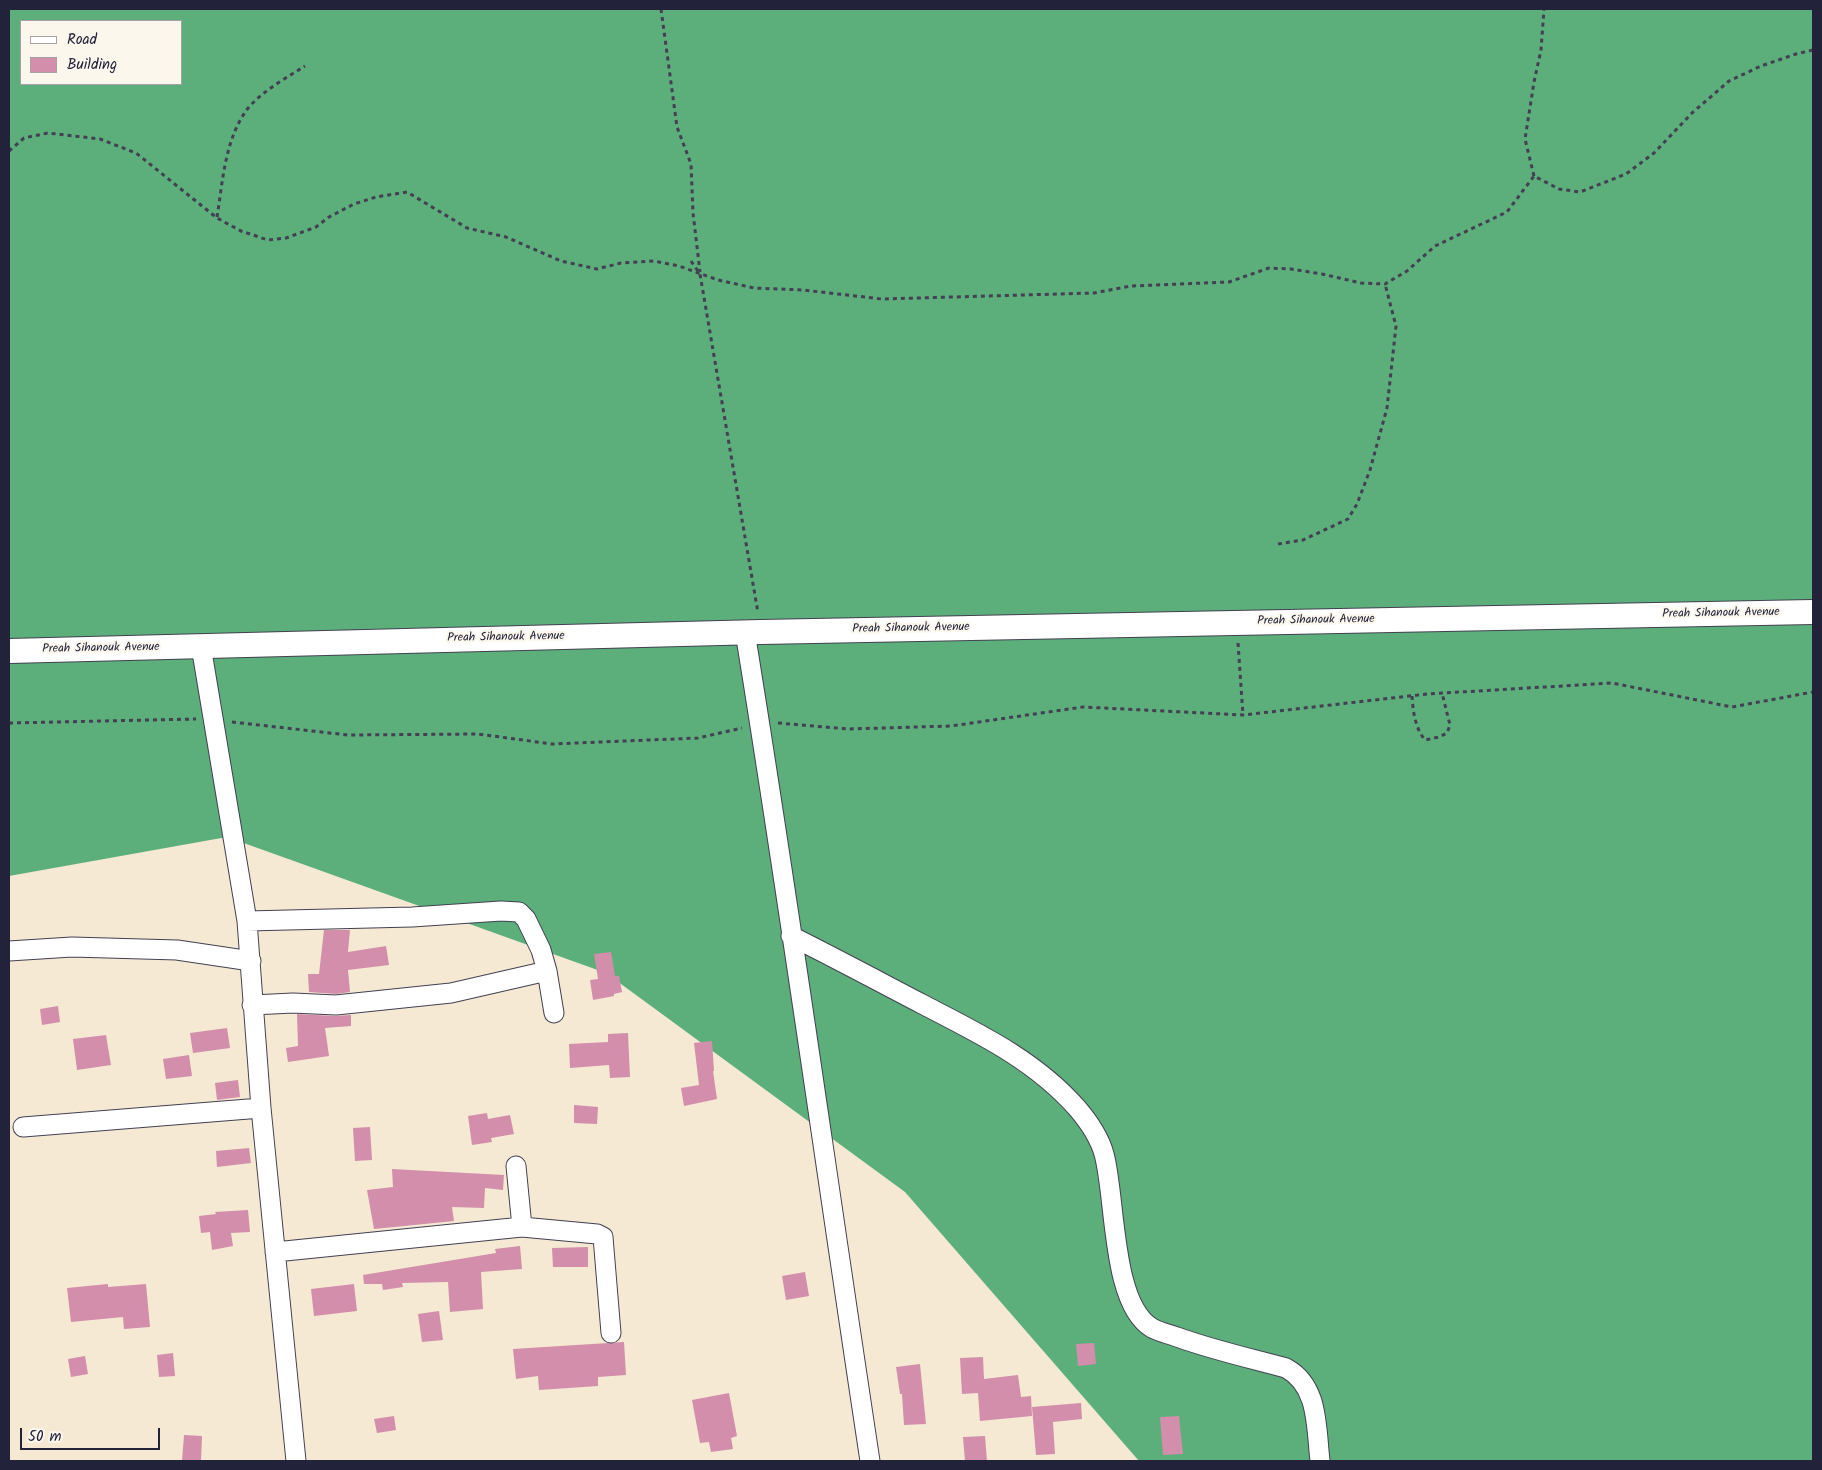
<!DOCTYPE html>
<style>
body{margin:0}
#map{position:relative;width:1822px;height:1470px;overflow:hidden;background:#f5e9d3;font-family:Kalam,sans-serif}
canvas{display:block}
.frame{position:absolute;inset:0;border:10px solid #22223b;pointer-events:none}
.legend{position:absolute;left:20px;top:20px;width:162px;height:65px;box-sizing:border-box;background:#fbf7ec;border:1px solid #a4a2a5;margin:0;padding:6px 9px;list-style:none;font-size:15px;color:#22223b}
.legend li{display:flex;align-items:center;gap:10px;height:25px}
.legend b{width:25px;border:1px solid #a4a2a5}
.scale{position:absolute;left:20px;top:1428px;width:140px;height:22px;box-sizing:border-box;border:2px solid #22223b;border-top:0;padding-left:6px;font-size:15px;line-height:18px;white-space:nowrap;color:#22223b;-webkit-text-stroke:4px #fbf7ec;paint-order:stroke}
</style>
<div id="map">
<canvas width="1822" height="1470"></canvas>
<div class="frame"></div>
<ul class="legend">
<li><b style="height:6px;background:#fff"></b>Road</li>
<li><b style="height:14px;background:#d28eab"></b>Building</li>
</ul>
<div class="scale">50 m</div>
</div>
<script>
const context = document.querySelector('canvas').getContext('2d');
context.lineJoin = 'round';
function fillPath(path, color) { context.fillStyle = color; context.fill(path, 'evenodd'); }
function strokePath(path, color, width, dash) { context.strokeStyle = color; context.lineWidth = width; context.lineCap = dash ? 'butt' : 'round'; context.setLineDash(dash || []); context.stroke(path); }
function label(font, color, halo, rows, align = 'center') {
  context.font = font + ' Kalam,sans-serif'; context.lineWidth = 4.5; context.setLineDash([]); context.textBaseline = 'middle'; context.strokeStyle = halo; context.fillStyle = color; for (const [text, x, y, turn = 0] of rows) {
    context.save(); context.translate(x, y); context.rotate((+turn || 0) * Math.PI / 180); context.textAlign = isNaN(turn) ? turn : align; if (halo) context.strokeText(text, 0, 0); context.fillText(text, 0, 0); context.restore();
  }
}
fillPath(new Path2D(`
 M9,9H1813V1461H1139L905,1192L606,973L227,837L9,876ZM21,21H181V84H21Z`), '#5caf7b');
fillPath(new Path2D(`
 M324,930H350L348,952L386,946L389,965L348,970L350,992L336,994L309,992L308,974H319Z
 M611,952L615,976H619L622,992L614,994V996L593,1000L590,980L598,979L594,954Z
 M58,1006L60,1022L42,1025L40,1009Z
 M297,1014L335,1016L351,1015V1026L325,1028L329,1056L288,1062L286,1048L298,1046Z
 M227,1028L230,1048L193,1053L190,1033Z
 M628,1033L630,1077L610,1078L609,1065L570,1068L569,1044L608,1042V1034Z
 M106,1035L111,1065L77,1070L73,1039Z
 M712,1041L714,1071H713L717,1099L684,1106L681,1088L699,1085L694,1043Z
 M189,1055L192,1076L166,1079L163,1059Z
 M238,1080L240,1097L217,1100L215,1083Z
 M574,1105L598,1107L597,1124L574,1123Z
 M487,1113L488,1119L510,1115L514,1134L491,1138L492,1142L472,1145L468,1116Z
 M370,1127L372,1160L355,1161L353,1128Z
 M249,1148L251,1163L217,1167L216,1151Z
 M392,1169L504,1175L503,1190L485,1188L484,1208L452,1207L454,1221L374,1229L367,1190L393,1187Z
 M248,1210L250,1232L231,1233L233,1246L212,1250L210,1232L201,1233L199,1216L216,1214L215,1212Z
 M520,1246L522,1269L481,1272L483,1309L450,1312L448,1282L402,1283L403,1287L383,1290L382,1284H364L363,1275L496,1253L495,1249Z
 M588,1247V1267H553L552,1248Z
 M805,1272L809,1296L786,1300L782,1276Z
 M108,1284V1287L146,1284L150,1327L124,1329L123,1317L71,1322L67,1288Z
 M354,1284L357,1311L314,1316L311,1289Z
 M439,1311L443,1340L422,1342L418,1314Z
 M624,1342L626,1375L598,1377V1386L539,1390L538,1376L516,1379L513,1349Z
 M1094,1343L1096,1364L1078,1366L1076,1344Z
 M173,1353L175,1376L159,1377L157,1355Z
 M85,1356L88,1374L71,1377L68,1359Z
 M983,1357L984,1379L1018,1375L1021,1397L1031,1396L1032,1416L980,1421L978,1393L962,1394L960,1358Z
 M920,1364L926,1424L904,1425L902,1394H900L896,1367Z
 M729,1393L737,1436L731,1438L733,1449L711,1452L709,1442L700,1443L692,1400Z
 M1081,1403L1082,1419L1053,1422L1055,1454L1036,1455L1032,1407Z
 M394,1416L396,1430L377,1433L374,1419Z
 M1179,1416L1183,1454L1163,1455L1160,1417Z
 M184,1435L202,1436L201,1461H182Z
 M985,1436L987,1461H965L963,1437Z`), '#d28eab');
const minor = new Path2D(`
 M745,632C790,908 828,1185 870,1461
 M201,646L247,921L261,1108L296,1461
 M247,921L412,917L501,911L519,912L526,919L541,950L547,971L554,1013
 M791,936C835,958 878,981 922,1004C978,1033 1035,1060 1077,1108C1089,1122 1099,1136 1104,1154C1116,1197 1111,1304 1152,1328C1159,1332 1169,1334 1177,1337C1213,1350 1249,1358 1286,1368C1319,1386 1316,1427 1320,1461
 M9,951L72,947L177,950L251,961
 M252,1005L293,1003L336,1005L451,993L547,971
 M23,1127L261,1108
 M522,1227L597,1234L603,1237L611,1333
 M275,1252L522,1227L516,1166`);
const tertiary = new Path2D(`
 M9,651L761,632L1813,612`);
strokePath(minor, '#424052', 21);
strokePath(tertiary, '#424052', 26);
strokePath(new Path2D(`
 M661,9L677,127L691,164L693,213L700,272
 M9,151L24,138L48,133L100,139L136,153L217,218L241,231L268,240L286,238L316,227L329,217L354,204L376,197L407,192L467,228L506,237L561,261L597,269L621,263L654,261L679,266L718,280L754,288L803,290L882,299L1094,293L1131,286L1229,282L1269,268L1291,269L1322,274L1361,283L1385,284L1407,271L1435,246L1507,212L1534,176L1559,189L1580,192L1626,174L1654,153L1692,113L1729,81L1761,66L1796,54L1813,50
 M1534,176L1525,139L1534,82L1541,50L1544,9
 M217,217C223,180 225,137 249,107C264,90 286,78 305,66
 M691,261L700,274L758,613
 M1278,544L1303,540L1348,519L1357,504L1370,470L1387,408L1396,326L1385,284
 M1238,643L1243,715
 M1412,696C1413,711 1415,728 1425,740L1439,737L1447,733L1450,725L1442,693
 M232,722L348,735L478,734L552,744L698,738L742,728
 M9,723L196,719
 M778,723L848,729L951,726L1083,707L1243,715L1427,694L1612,683L1732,707L1813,692`), '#424052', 3, [4, 4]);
strokePath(minor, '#fff', 19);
strokePath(tertiary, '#fff', 24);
label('12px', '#22223b', '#fbf7ec', [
 ["Preah Sihanouk Avenue",1721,614,-1],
 ["Preah Sihanouk Avenue",1316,621,-1],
 ["Preah Sihanouk Avenue",911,629,-1],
 ["Preah Sihanouk Avenue",506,638,-1],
 ["Preah Sihanouk Avenue",101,649,-1]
]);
</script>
